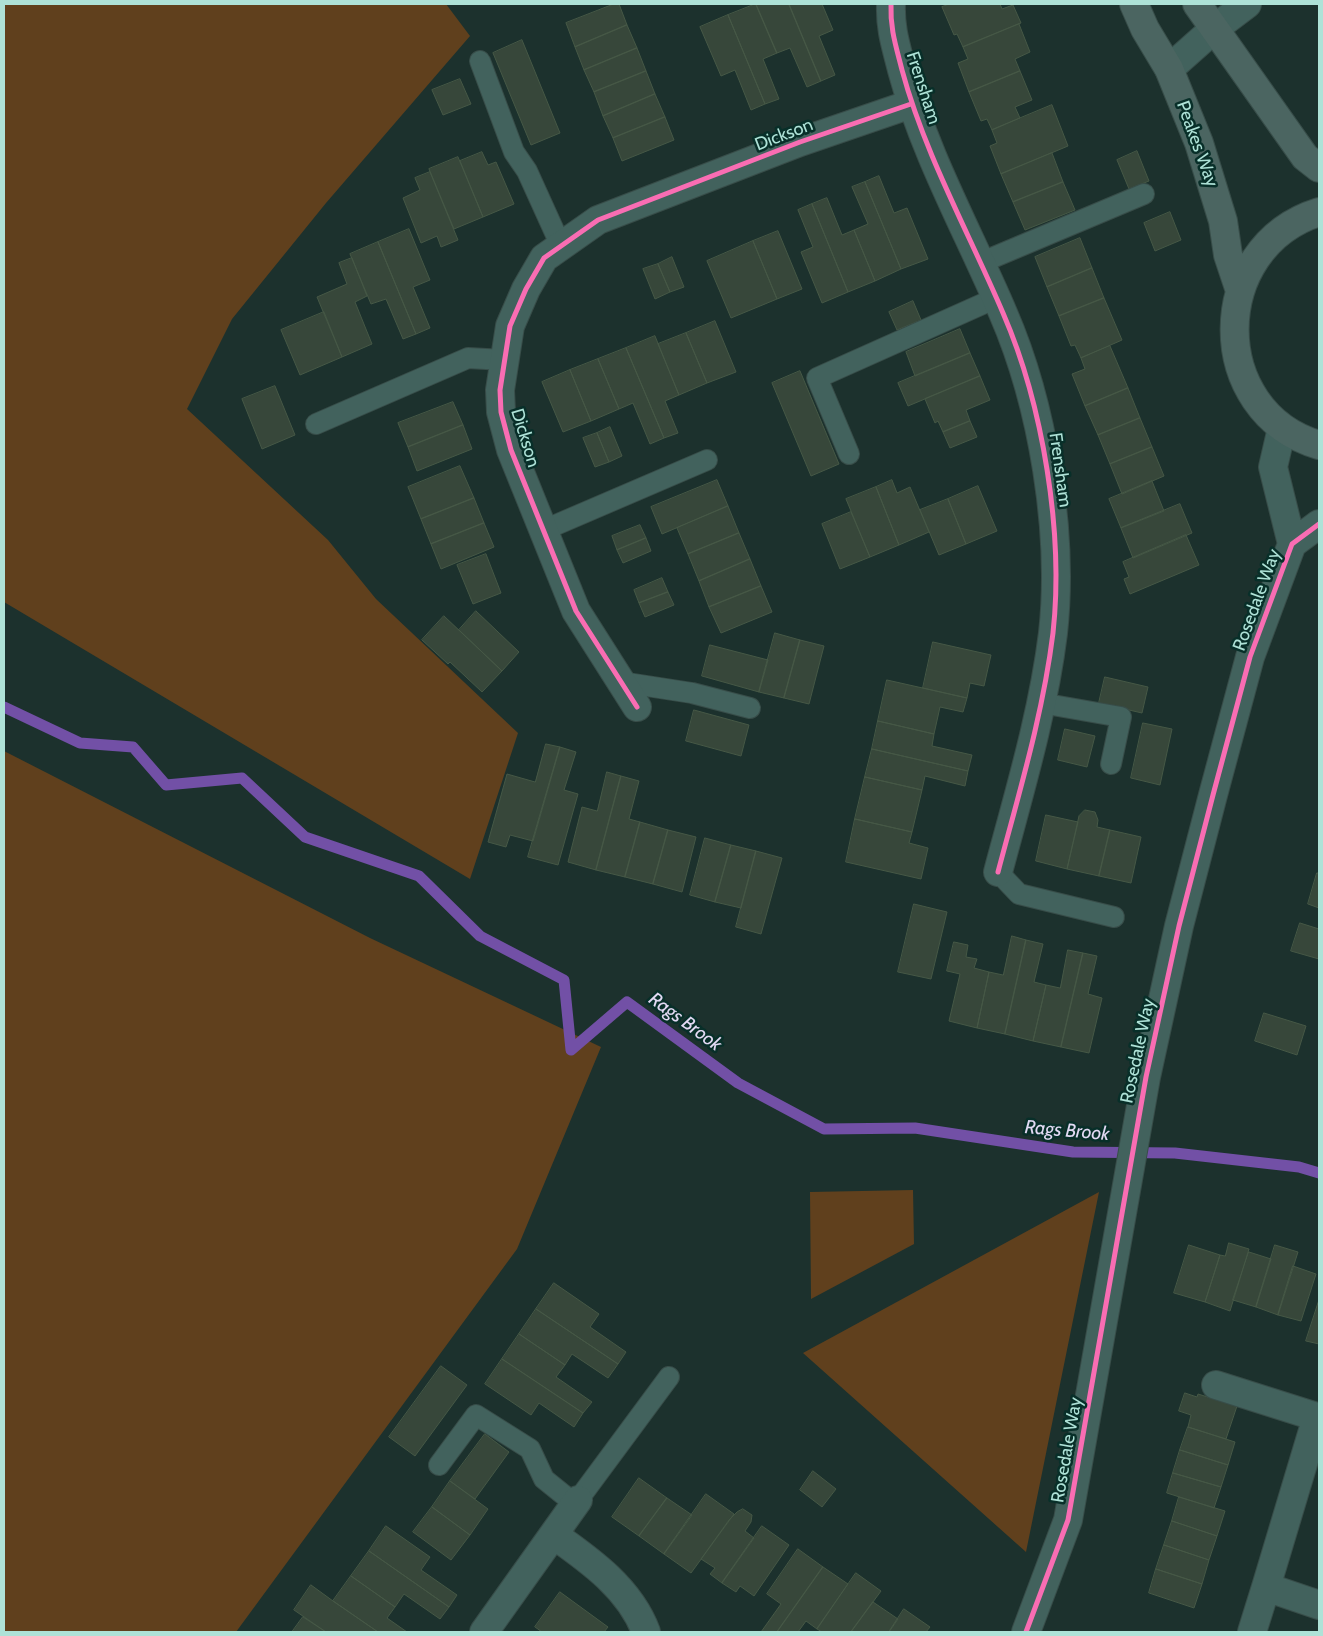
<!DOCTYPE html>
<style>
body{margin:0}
#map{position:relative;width:1323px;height:1636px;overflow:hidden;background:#1c312d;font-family:Cabin,sans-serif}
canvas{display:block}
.frame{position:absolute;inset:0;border:5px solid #aee2d7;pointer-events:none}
</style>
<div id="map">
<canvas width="1323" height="1636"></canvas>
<div class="frame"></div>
</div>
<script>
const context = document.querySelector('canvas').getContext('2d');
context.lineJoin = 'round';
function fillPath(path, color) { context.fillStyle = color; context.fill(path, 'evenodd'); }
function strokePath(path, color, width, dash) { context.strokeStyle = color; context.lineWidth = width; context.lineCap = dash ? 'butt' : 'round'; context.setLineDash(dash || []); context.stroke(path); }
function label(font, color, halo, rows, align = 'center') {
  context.font = font + ' Cabin,sans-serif'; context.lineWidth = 5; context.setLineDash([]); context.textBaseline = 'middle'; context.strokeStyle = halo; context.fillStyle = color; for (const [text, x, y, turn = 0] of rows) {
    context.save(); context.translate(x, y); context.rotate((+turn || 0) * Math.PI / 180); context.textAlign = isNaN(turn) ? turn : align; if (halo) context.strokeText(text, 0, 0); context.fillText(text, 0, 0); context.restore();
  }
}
fillPath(new Path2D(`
 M4,4H446L470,36L326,203L232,319L187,409L328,540L376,599L518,733L470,879L4,602Z
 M4,751L370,938L601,1047L517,1249L236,1632H4Z
 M913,1190L914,1244L811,1299L810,1192Z
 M1099,1192L1026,1552L803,1353Z`), '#60401d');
strokePath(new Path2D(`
 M4,707L80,743L133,747L166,785L242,778L305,837L419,876L480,936L564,980L571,1050L627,1002L738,1083L824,1129L915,1128L1073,1152L1175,1153L1299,1167L1319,1173`), '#7250a6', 11);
const building = new Path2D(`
 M614,4H619L627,25L575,47L566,23Z
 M756,4L777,53L763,59L779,99L765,104L728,15Z
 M756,4H789L821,81L807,87L790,48L777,53Z
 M789,4H822L833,30L819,36L835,75L821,81Z
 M950,4H1000L1002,9L1013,5L1021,23L963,47L957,34L954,35L942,7Z
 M728,15L765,104L751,110L735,70L721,76L700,27Z
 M1019,24L1030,52L1015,59L1020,71L969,92L958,63L968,59L963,47Z
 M627,25L637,48L584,70L575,47Z
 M522,40L560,133L531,145L493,53Z
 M637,48L646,71L594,92L584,70Z
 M646,71L655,94L603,116L594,92Z
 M1020,71L1032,100L1015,107L1020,118L992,130L987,119L981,121L969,92Z
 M460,79L471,104L443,115L432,90Z
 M655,94L665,117L613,138L603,116Z
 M1052,105L1068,146L1001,174L990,146L997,143L992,130Z
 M665,117L674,140L622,161L613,138Z
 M1137,151L1149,181L1129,189L1117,160Z
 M482,152L488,165L496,162L514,204L483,217L460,161Z
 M1052,153L1063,182L1013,202L1001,174Z
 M458,157L483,217L454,229L429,169Z
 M430,172L458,240L441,247L437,236L421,243L403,198L420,190L415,178Z
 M879,176L894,213L907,208L928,259L901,269L865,182Z
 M865,182L901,269L875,281L854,230L868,224L852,187Z
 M1063,182L1075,210L1025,230L1013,202Z
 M827,198L842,235L854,230L875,281L848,292L812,204Z
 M812,204L848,292L822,303L801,252L813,247L798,210Z
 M1170,212L1181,240L1155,251L1144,223Z
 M409,229L430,280L413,287L430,328L416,334L378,242Z
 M778,231L802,289L777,299L753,241Z
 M1080,238L1092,268L1047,287L1035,257Z
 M753,241L777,299L731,318L707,261Z
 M378,242L416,334L403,339L386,299L371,304L350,254Z
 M672,257L684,287L670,292L658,264Z
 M352,258L367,296L355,302L372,344L342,357L317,297L347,284L339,263Z
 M658,264L670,292L655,299L643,269Z
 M1092,268L1104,298L1059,316L1047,287Z
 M1104,298L1122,340L1081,358L1075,345L1071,346L1059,316Z
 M913,301L921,320L897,330L889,312Z
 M324,312L342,357L300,375L281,330Z
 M715,321L736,372L707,383L686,333Z
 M960,329L970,353L915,376L906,352Z
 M686,333L707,383L679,395L658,344Z
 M655,336L679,395L665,401L678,433L664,438L626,348Z
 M1110,346L1128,388L1085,406L1072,374L1085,369L1081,358Z
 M626,348L664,438L650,444L633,403L619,409L598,359Z
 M970,353L980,376L908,406L898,383Z
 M598,359L619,409L591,421L570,370Z
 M570,370L591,421L563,432L542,382Z
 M800,371L839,464L811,476L772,383Z
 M980,376L990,400L966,410L970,421L943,432L938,421L935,423L925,399Z
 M275,386L295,435L262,449L242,399Z
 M1128,388L1140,418L1098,435L1085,406Z
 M453,402L463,425L408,447L398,423Z
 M1140,418L1152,447L1110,464L1098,435Z
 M970,421L977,437L950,448L943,432Z
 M463,425L472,449L417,471L408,447Z
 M610,427L622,456L609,462L597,433Z
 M597,433L609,462L595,467L583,438Z
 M1152,447L1164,476L1122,494L1110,464Z
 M460,466L474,498L421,519L408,487Z
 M717,480L728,506L662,534L651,507Z
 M892,480L897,493L910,487L929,532L899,545L876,487Z
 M1152,481L1164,511L1121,528L1109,499Z
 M978,486L997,531L966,544L948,499Z
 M876,487L899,545L870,557L846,499Z
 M474,498L484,523L431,544L421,519Z
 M948,499L966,544L939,555L920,510Z
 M1180,504L1192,533L1133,558L1121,528Z
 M728,506L739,533L688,554L677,528Z
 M851,512L870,557L840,569L822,524Z
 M484,523L494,547L441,569L431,544Z
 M640,525L646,538L617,550L612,536Z
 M739,533L750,559L699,581L688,554Z
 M1186,535L1199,565L1130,594L1124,579L1129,577L1123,562Z
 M646,538L651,551L623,563L617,550Z
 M486,554L501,593L473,604L457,565Z
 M750,559L761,586L709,607L699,581Z
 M662,578L668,592L639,603L634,590Z
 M761,586L772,612L721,633L709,607Z
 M668,592L674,605L645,617L639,603Z
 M476,611L519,652L502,671L459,630Z
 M444,616L502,671L482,692L450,662L448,664L422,640Z
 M775,633L800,640L784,698L759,692Z
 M800,640L824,646L809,704L784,698Z
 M933,642L991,655L984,686L970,683L967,698L923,688Z
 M710,645L768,660L759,692L702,676Z
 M1105,677L1148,687L1142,713L1099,703Z
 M887,680L967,698L963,712L940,707L934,734L878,721Z
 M694,710L749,725L741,756L686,741Z
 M878,721L934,734L932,746L972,755L968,771L872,749Z
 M1143,723L1172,729L1160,785L1131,778Z
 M1065,729L1095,736L1087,767L1058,760Z
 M546,744L560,747L533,841L510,835L506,847L488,842L507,774L535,782Z
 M560,747L576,752L564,790L578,794L558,865L528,857Z
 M872,749L968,771L965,786L925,776L922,790L865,777Z
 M607,772L621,776L596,870L568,862L582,807L597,811Z
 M621,776L639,781L629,819L640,822L625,877L596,870Z
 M865,777L922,790L912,832L855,819Z
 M1085,810L1095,812L1098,820L1097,827L1110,830L1099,876L1067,869L1079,816Z
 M1046,815L1078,822L1067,869L1036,861Z
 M855,819L912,832L909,843L928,848L921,879L846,862Z
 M640,822L668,830L653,884L625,877Z
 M668,830L696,837L682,892L653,884Z
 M1110,830L1141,837L1131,883L1099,876Z
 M705,838L731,845L715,902L690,895Z
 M731,845L756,851L741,908L715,902Z
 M756,851L782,858L761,934L736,927Z
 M1317,873H1319V908L1308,904Z
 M914,904L947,912L931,979L898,972Z
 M1300,923L1319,929V959L1291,951Z
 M1012,936L1026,940L1005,1034L977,1028L989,972L1003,975Z
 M1026,940L1043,944L1034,982L1046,985L1033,1041L1005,1034Z
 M954,942L968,945L966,957L977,959L974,968L989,972L977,1028L949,1021L960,974L947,971Z
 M1068,950L1083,953L1061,1047L1033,1041L1046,985L1060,988Z
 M1083,953L1097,956L1088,994L1102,998L1089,1053L1061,1047Z
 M1264,1013L1306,1026L1297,1055L1255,1041Z
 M1229,1243L1249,1249L1230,1311L1205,1302L1220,1255L1225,1256Z
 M1189,1245L1220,1255L1205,1302L1174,1293Z
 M1275,1245L1298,1252L1278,1315L1256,1307Z
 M1249,1252L1271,1259L1256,1307L1233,1300Z
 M1293,1266L1316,1274L1301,1321L1278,1315Z
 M554,1283L599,1314L590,1327L626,1352L618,1364L536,1309Z
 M1319,1300V1344L1306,1341Z
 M536,1309L618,1364L608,1378L572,1354L565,1365L519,1334Z
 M519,1334L565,1365L556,1377L592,1402L583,1413L502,1359Z
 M502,1359L583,1413L574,1427L539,1403L531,1415L485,1384Z
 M441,1366L467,1385L415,1456L389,1437Z
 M1185,1393L1197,1397L1198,1394L1237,1406L1226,1439L1188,1427L1191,1415L1179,1411Z
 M1188,1427L1235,1442L1228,1465L1180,1450Z
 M485,1434L509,1452L475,1499L450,1481Z
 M1180,1450L1228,1465L1221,1487L1173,1473Z
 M813,1471L836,1489L822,1507L800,1490Z
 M1173,1473L1221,1487L1214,1508L1167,1493Z
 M639,1478L667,1498L639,1536L612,1517Z
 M450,1481L488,1509L470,1535L432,1507Z
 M706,1494L734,1514L691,1573L664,1554Z
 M1179,1497L1225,1511L1217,1536L1172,1521Z
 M667,1498L692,1515L664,1554L639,1536Z
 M432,1507L470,1535L451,1560L413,1532Z
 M743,1509L752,1515L751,1522L745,1531L754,1538L722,1583L710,1574L715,1568L701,1559L729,1520L737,1512Z
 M1172,1521L1217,1536L1209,1560L1164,1545Z
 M386,1526L430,1557L421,1570L457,1595L449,1607L369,1551Z
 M762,1526L789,1545L754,1596L740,1586L736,1592L722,1583Z
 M1164,1545L1209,1560L1202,1584L1156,1569Z
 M798,1549L823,1567L777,1632H761L781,1604L767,1594Z
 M369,1551L449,1607L440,1619L404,1594L395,1607L351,1576Z
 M823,1567L848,1584L817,1629L806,1621L798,1632H777Z
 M1156,1569L1202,1584L1194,1608L1149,1593Z
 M856,1573L881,1591L851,1632H822L817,1629Z
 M351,1576L395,1607L387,1618L407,1632H378L333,1601Z
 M311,1585L333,1601L378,1632H326L294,1610Z
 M560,1592L608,1627L604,1632H542L535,1627Z
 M873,1602L898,1619L889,1632H851Z
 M904,1609L930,1627L926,1632H889Z
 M303,1617L326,1632H292Z`);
fillPath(building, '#37473a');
strokePath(building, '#465846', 1);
const lane = new Path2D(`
 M480,61L514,152L527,171L561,246
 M980,263L1144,194
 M316,424L468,358L504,360
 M849,454L817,378L996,298
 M544,530L707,460
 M621,682L692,693L750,708
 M1041,703L1121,717L1111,764
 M998,872L1019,894L1114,917
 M439,1465L476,1415L530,1449L544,1479L575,1504
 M578,1500L669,1377`);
const street = new Path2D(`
 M891,4C890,29 896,46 902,70C925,155 969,233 1003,313C1043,405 1064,533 1053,633C1043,714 1019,793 998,872
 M1169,69L1214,29L1247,4
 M1282,428L1273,467L1292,544
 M637,707L576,611L511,450L501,412L500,390L510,326L526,289L544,258L598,220L800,142L911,104
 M1216,1385L1317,1417
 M1319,1418L1317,1417L1266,1587L1319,1605
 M554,1535C591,1561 630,1589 646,1632
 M484,1632L578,1500
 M1026,1632L1068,1520L1146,1077L1179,926L1213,795L1250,657L1292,544L1319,524
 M1252,1632L1266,1587`);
const secondary = new Path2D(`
 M1134,4L1145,29L1169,69L1199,143L1223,221L1228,255L1240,291
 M1197,4L1305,157L1319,168
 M1319,212C1207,247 1206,412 1319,445`);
strokePath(lane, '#384d49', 22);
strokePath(street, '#384d49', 30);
strokePath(secondary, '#384d49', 30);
strokePath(lane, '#42625d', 20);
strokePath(street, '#42625d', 28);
strokePath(secondary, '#4b6561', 28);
strokePath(new Path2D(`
 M891,4C890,29 896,46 902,70C925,155 969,233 1003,313C1043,405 1064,533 1053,633C1043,714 1019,793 998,872
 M637,707L576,611L511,450L501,412L500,390L510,326L526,289L544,258L598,220L800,142L911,104
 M1026,1632L1068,1520L1146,1077L1179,926L1213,795L1250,657L1292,544L1319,524`), '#f96db3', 5);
label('18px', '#aee2d7', '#082f29', [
 ["Frensham",923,88,72],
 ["Dickson",784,135,-21],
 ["Peakes Way",1197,144,70],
 ["Dickson",525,438,73],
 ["Frensham",1060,470,82],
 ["Rosedale Way",1257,600,-70],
 ["Rosedale Way",1138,1051,-78],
 ["Rosedale Way",1067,1450,-80]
]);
label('italic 19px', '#e3daf4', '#082f29', [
 ["Rags Brook",685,1022,36],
 ["Rags Brook",1067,1131,5]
]);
</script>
